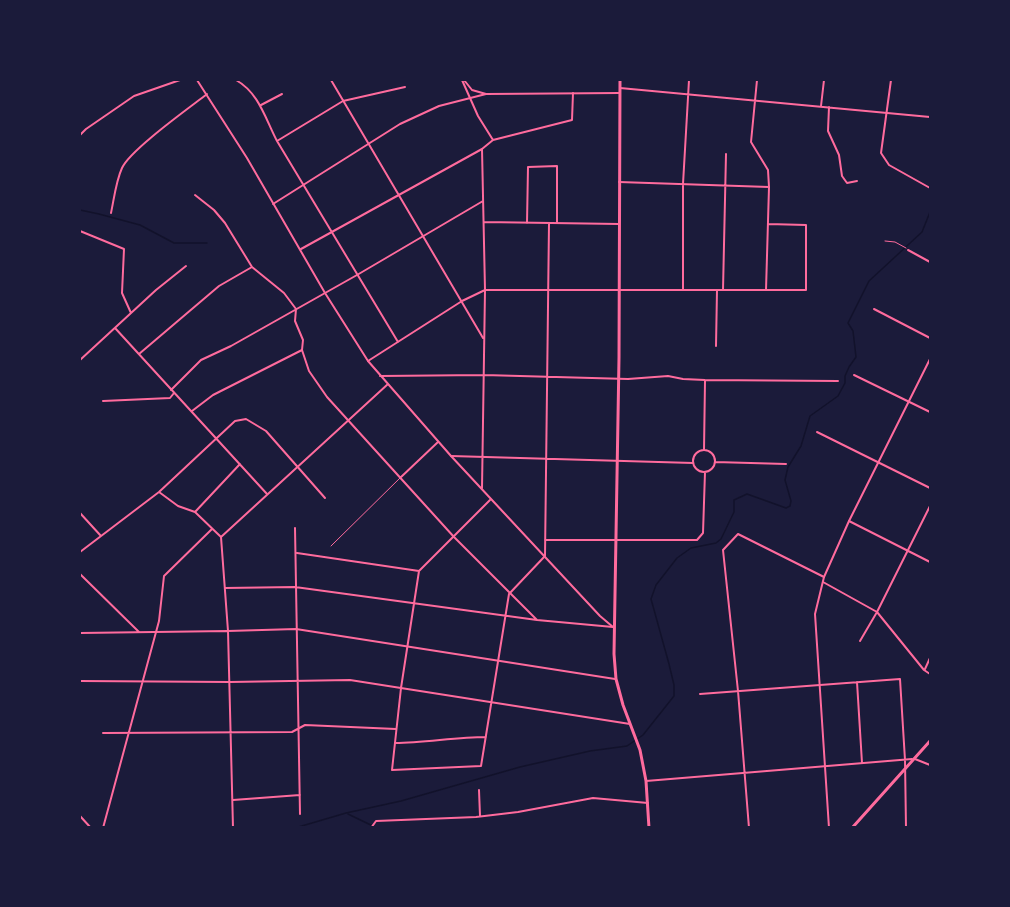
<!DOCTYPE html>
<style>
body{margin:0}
#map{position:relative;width:1010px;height:907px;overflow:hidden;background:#1b1b3a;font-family:Karla,sans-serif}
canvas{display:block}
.frame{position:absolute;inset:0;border:81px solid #1b1b3a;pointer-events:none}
</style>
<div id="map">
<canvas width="1010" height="907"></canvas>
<div class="frame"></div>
</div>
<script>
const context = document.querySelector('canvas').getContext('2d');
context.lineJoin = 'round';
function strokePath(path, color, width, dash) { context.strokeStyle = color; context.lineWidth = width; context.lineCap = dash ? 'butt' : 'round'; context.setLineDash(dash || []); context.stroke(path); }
strokePath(new Path2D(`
 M80,210L99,214L140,225L174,243H207
 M348,814L377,828
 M295,828L346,813L401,801L520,767L590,751L627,746L643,735L674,696V685L669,664L651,599L656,585L677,558L691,548L716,543L721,539L734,512V500L747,494L786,508L790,506L791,501L785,480L788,467L801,446L810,416L838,396L845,383V376L849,367L856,357L853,331L848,323L869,281L922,232L930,212`), '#12122b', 1.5);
strokePath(new Path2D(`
 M885,241L895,242L906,248
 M331,546L400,478`), '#ff6b9d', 1);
strokePath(new Path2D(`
 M236,80C259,93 265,118 277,141L398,342
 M331,80L483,338
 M462,80L478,116L493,140
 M464,80L472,90L486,94
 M757,80L751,142L768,170L769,187L766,290
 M620,88L930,117
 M261,105L282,94
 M821,106L824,80
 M829,107L828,131L839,155L842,176L847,183L857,181
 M80,135L86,129L134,96L180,80
 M277,141L343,101L405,87
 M619,182L769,187
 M195,195L214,210L225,223L252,267L284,293L296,309L295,321L303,340L302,350L309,371L327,397L454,537L537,620
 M111,213C114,199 116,181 122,168C130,150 189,108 207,94
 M484,222L619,224
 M527,223L528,167L557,166V223
 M80,231L124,249L122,293L131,313
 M301,249L482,149L493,140L572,120L573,93
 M908,250L930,262
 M683,289V184L689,80
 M723,290L726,154
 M874,309L930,338
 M115,328L267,494
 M716,346L717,290
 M139,354L219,286L252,267
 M80,360L156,290L186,266
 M368,361L462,301L485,290H806V225L768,224
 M854,375L930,412
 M380,376L484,375L628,379L668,376L683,379L705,380L838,381
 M171,390L201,360L231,346L357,275L483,201
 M103,401L170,398L174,393
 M192,411L213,395L302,350
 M817,432L930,488
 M704,450L705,381
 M693 461a11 11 0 1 1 22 0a11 11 0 1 1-22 0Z
 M451,456L693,463
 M715,462L786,464
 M400,478L438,442
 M482,488L485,290L482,149
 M159,492L178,506L195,512L221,537
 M195,512L240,464
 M80,513L101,536
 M849,521L930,562
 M295,528L300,814
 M545,540H697L703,533L705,472
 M80,552L159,492L235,421L246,419L266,431L325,498
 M297,553L419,571
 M419,571L401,688L392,770L481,766L509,594L545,556L549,223
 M419,571L490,500
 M80,574L139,632
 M823,582L877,612L924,670L930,674
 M225,588L295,587L537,620L613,627
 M80,633L228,631L233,828
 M860,641L877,612L930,506
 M925,669L930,658
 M80,681L230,682L350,680L630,724
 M857,682L862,763
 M700,694L900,679L905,760L906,828
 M103,733L292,732L305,725L396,729
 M395,743C425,743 455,737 486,737
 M646,781L912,759
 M479,790L480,816
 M233,800L300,795
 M80,816L91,828
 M103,828L159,621L164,576L212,529
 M371,828L376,821L476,817L518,812L593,798L648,803
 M749,828L738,691L723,550L738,534L824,577`), '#ff6b9d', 2);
strokePath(new Path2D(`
 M197,80L247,158L325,293L368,361L451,456L600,616L613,627
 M891,80L881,153L889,165L930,188
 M273,204L400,124L439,106L486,94L620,93
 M388,384L221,537L228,631L296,629L615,679
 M915,759L930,765
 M829,828L815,614L824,577L849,521L930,359`), '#ff6b9d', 2);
strokePath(new Path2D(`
 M620,80L619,358L614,654L616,679L623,705L640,750L646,781L649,828
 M852,828L930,741`), '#ff6b9d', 3);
</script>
